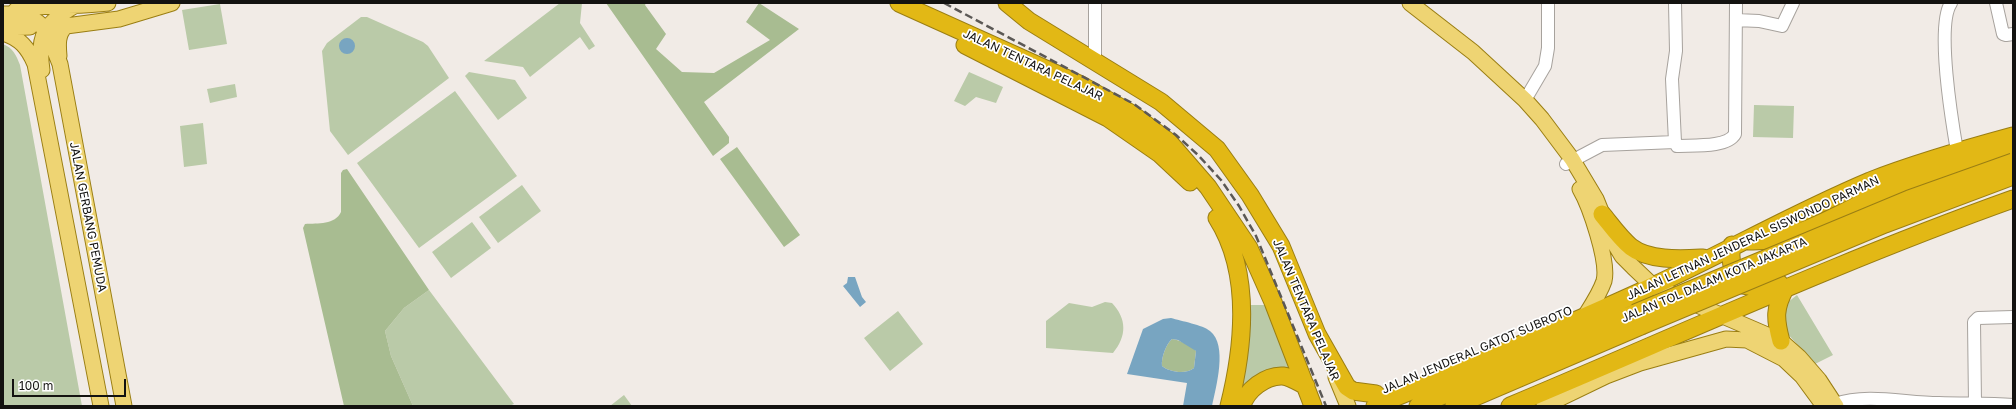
<!DOCTYPE html>
<style>
body{margin:0}
#map{position:relative;width:2016px;height:409px;overflow:hidden;background:#f1ebe6;font-family:"Golos Text",sans-serif}
canvas{display:block}
.frame{position:absolute;inset:0;border:4px solid #131210;pointer-events:none}
.scale{position:absolute;left:12px;top:379px;width:114px;height:18px;box-sizing:border-box;border:2px solid #131210;border-top:0;padding-left:5px;font-size:12px;line-height:14px;white-space:nowrap;color:#131210;-webkit-text-stroke:3px #fff;paint-order:stroke}
</style>
<div id="map">
<canvas width="2016" height="409"></canvas>
<div class="frame"></div>
<div class="scale">100 m</div>
</div>
<script>
const context = document.querySelector('canvas').getContext('2d');
context.lineJoin = 'round';
function fillPath(path, color) { context.fillStyle = color; context.fill(path, 'evenodd'); }
function strokePath(path, color, width, dash) { context.strokeStyle = color; context.lineWidth = width; context.lineCap = dash ? 'butt' : 'round'; context.setLineDash(dash || []); context.stroke(path); }
function label(font, color, halo, rows, align = 'center') {
  context.font = font + ' "Golos Text",sans-serif'; context.lineWidth = 3.5; context.setLineDash([]); context.textBaseline = 'middle'; context.strokeStyle = halo; context.fillStyle = color; for (const [text, x, y, turn = 0] of rows) {
    context.save(); context.translate(x, y); context.rotate((+turn || 0) * Math.PI / 180); context.textAlign = isNaN(turn) ? turn : align; if (halo) context.strokeText(text, 0, 0); context.fillText(text, 0, 0); context.restore();
  }
}
fillPath(new Path2D(`
 M560,3H582L580,23L595,46L589,50L580,37L530,77L523,67L484,61Z
 M220,4L227,44L189,50L182,10Z
 M361,17H367L423,42L428,46L449,78L348,155L330,131L322,51L327,43Z
 M3,44C13,48 16,55 20,65L82,406H3Z
 M469,72L515,80L527,98L498,120L465,76Z
 M969,72L1003,87L996,103L976,97L965,106L954,101Z
 M235,84L237,97L210,103L207,89Z
 M455,91L517,176L419,248L357,163Z
 M1754,105L1794,106L1793,138L1753,137Z
 M203,123L207,164L184,167L180,126Z
 M522,185L541,211L498,243L479,217Z
 M472,222L491,248L451,278L432,252Z
 M429,290L514,404L509,406H413L391,356L385,331L404,308Z
 M1797,295L1833,355L1815,364L1785,331L1783,306Z
 M1105,302L1112,303C1127,319 1127,336 1113,353L1046,348V321L1069,303L1092,307Z
 M1246,305H1267L1290,371L1239,391C1248,358 1249,338 1246,305Z
 M898,311L923,344L890,371L864,338Z
 M624,395L632,406H610Z`), '#bacaa8');
fillPath(new Path2D(`
 M606,3H646L645,5L666,34L656,49L682,72L714,73L770,40L746,22L759,3L799,29L704,102L729,137V143L713,156Z
 M737,147L800,235L784,247L720,159Z
 M347,169L429,290L404,308L385,331L391,356L413,406H344L303,228L305,224C318,223 335,225 341,212V173L343,170Z
 M1172,339C1180,340 1191,345 1196,351L1194,368C1186,375 1169,372 1162,366C1161,358 1166,344 1172,339Z`), '#a8bc91');
fillPath(new Path2D(`
 M339 46a8 8 0 1 1 16 0a8 8 0 1 1-16 0Z
 M848,277H855L862,297L866,302L860,307L843,286L847,283Z
 M1171,318C1181,321 1203,325 1210,331C1228,345 1216,387 1212,406H1183L1187,383L1127,374L1143,329L1163,319ZM1172,339L1178,340L1196,351L1194,368C1186,375 1169,372 1162,366C1161,358 1166,344 1172,339Z`), '#78a5c1');
const minor = new Path2D(`
 M1095,3V62
 M1675,3L1676,51L1672,79L1675,142L1677,146C1692,145 1727,148 1735,134L1736,3
 M1951,3C1936,25 1952,122 1957,151
 M1996,3L2003,34L2006,35L2013,34
 M1736,20L1759,21L1782,26L1793,3
 M1525,100L1545,66L1548,48V3
 M1566,164L1602,145L1675,142
 M1975,403L1974,322L1978,318L2013,317
 M1835,404C1868,393 1905,403 1939,403C1964,404 1988,403 2013,405`);
const major = new Path2D(`
 M1410,3L1473,52L1525,100L1542,119L1572,159L1596,199L1613,241L1622,256L1633,267L1653,286L1781,341L1799,357L1819,380L1836,406
 M16,10C46,4 78,7 108,3
 M3,14C44,12 47,32 60,64L124,406
 M3,28L30,27L29,20L18,18
 M3,33C20,38 28,48 35,64L101,406
 M59,56C58,45 57,34 66,26L119,19L172,3
 M42,70C37,36 45,23 74,6
 M1580,189C1590,206 1609,262 1604,281C1600,293 1592,305 1585,316
 M1336,377L1348,406
 M1544,406L1606,376L1640,363L1726,339L1747,340L1784,359L1802,376L1824,406`);
const highway = new Path2D(`
 M899,3L1081,85L1132,114L1169,142L1208,187L1249,248L1273,302L1313,406
 M1007,3L1029,21L1161,102L1217,149L1250,195L1281,246L1317,334L1347,387L1353,391L1376,394
 M965,45L1108,118L1160,154L1190,182
 M1602,214C1611,225 1620,238 1631,247C1649,261 1681,259 1703,258
 M1217,218C1252,273 1244,346 1229,406
 M1749,241C1798,243 1847,208 1891,189C1930,172 1972,160 2013,149
 M1732,245C1729,260 1732,273 1742,285L1759,288L1779,283
 M1781,341C1775,319 1774,308 1786,287
 M1242,406C1246,390 1266,375 1283,376C1291,377 1298,382 1306,386
 M1375,406C1468,367 1562,328 1653,286C1726,252 1796,212 1870,181C1916,163 1965,149 2013,136
 M1418,406L1635,313
 M1454,406L1641,326
 M1510,406C1677,336 1842,260 2013,199`);
strokePath(minor, '#a7a29d', 14);
strokePath(major, '#9a7e13', 17);
strokePath(highway, '#9a7e13', 19);
strokePath(minor, '#fff', 12);
strokePath(major, '#eed473', 15);
strokePath(highway, '#e2b815', 17);
strokePath(new Path2D(`
 M944,3L1134,104L1176,135L1198,155L1221,180L1239,206L1256,236L1326,406`), '#5b5855', 2.5, [8, 4]);
const highwayBridge = new Path2D(`
 M1635,313L1909,199L2013,162
 M1641,326L1885,224L2013,176`);
strokePath(highwayBridge, '#9a7e13', 19, []);
strokePath(highwayBridge, '#e2b815', 17);
label('12px', '#131210', '#fff', [
 ["JALAN TENTARA PELAJAR",1033,65,25],
 ["JALAN GERBANG PEMUDA",88,217,79],
 ["JALAN LETNAN JENDERAL SISWONDO PARMAN",1753,238,-25],
 ["JALAN TOL DALAM KOTA JAKARTA",1714,280,-23],
 ["JALAN TENTARA PELAJAR",1306,310,67],
 ["JALAN JENDERAL GATOT SUBROTO",1477,350,-23]
]);
</script>
